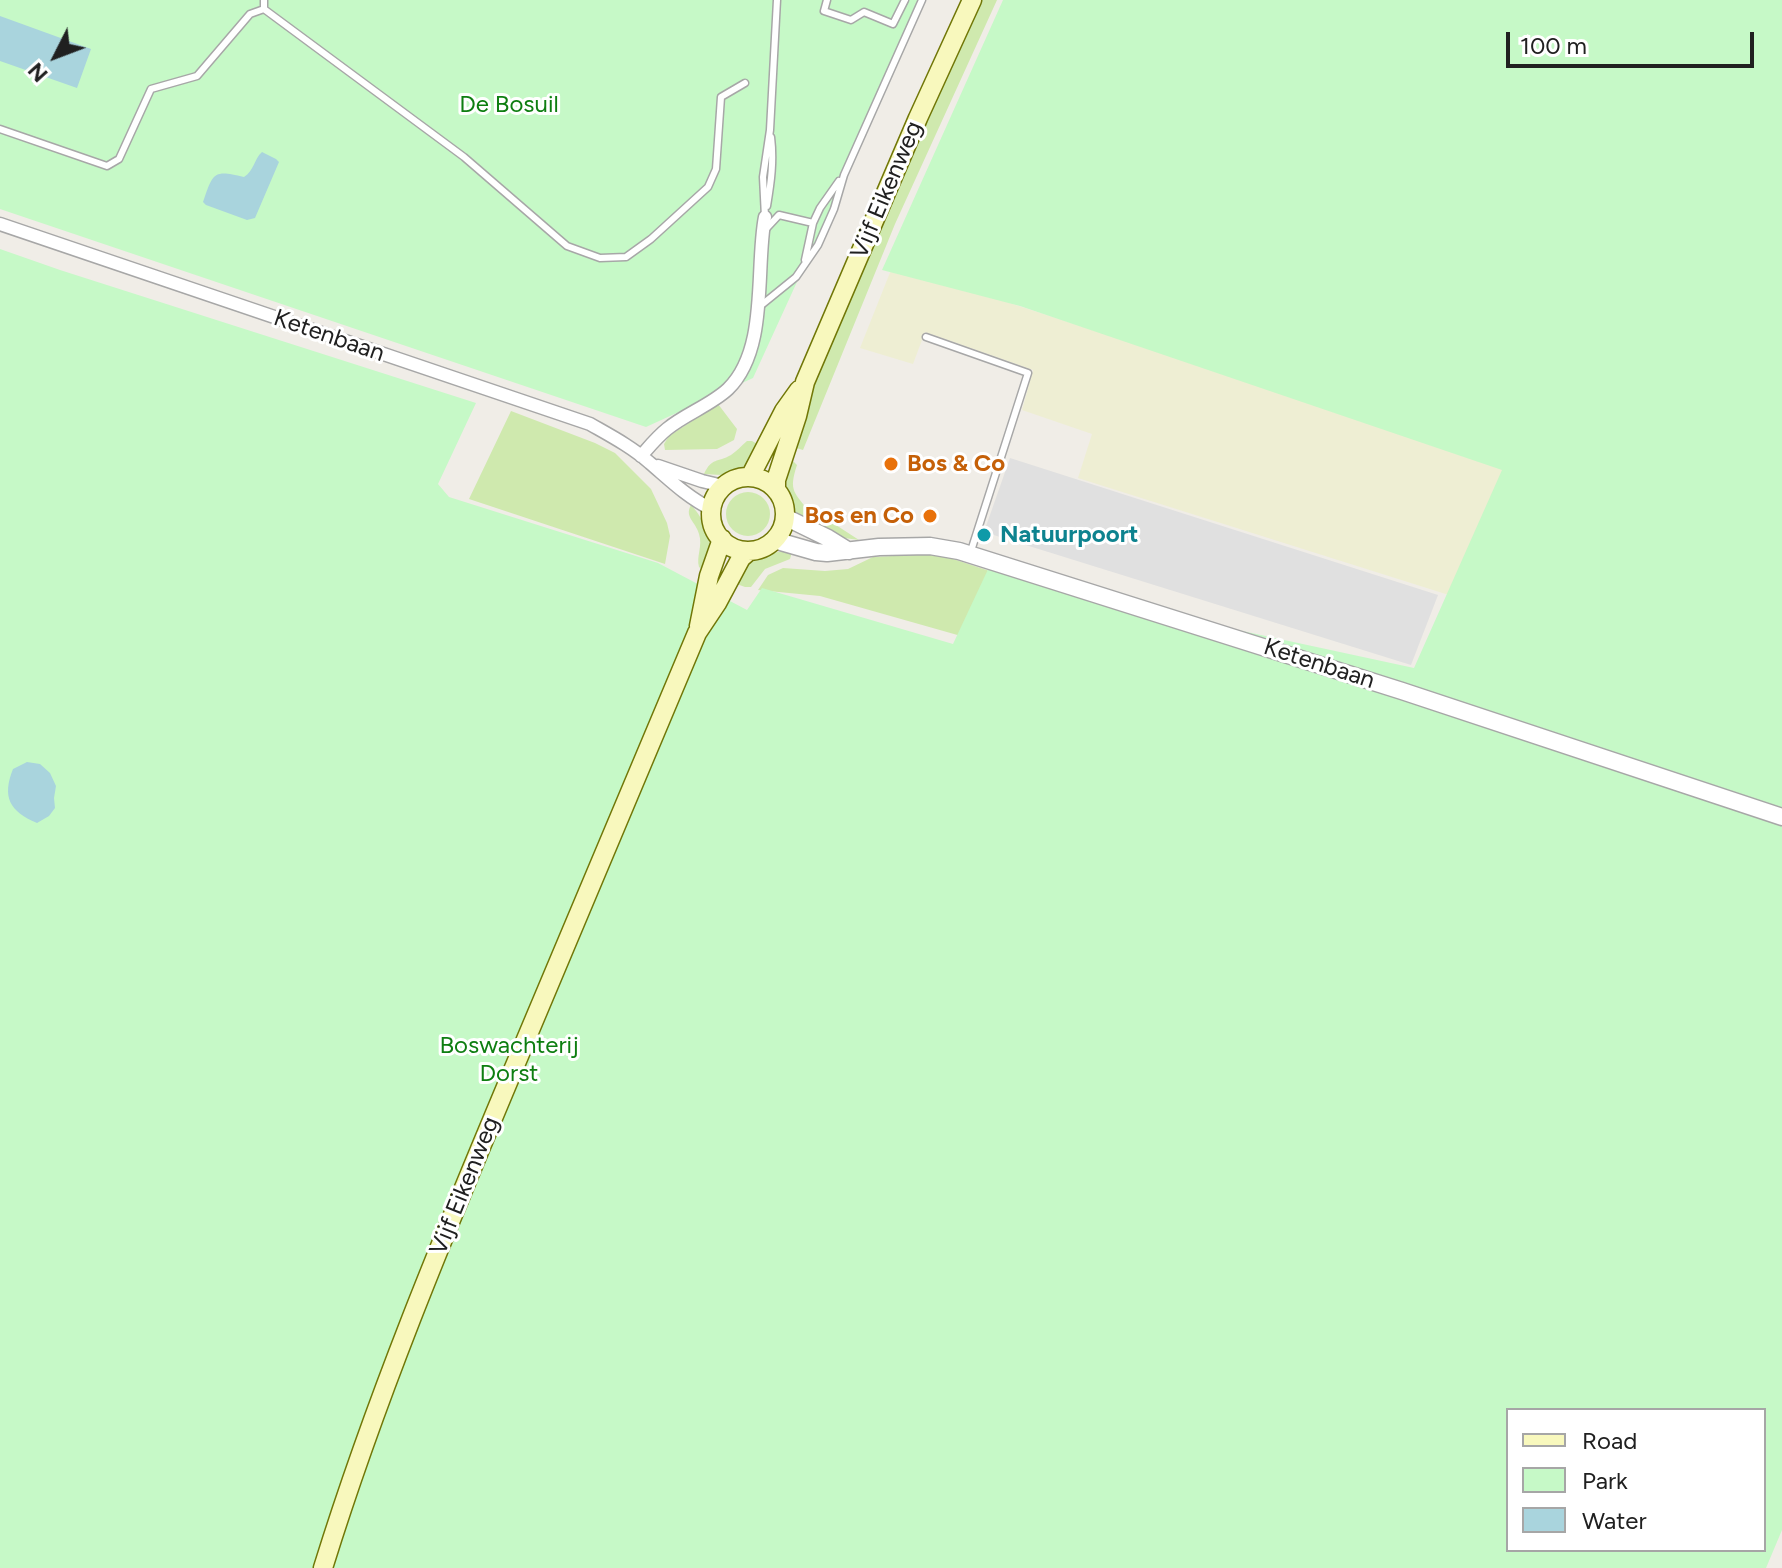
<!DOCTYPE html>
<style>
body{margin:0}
#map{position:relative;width:1782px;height:1568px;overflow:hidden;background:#f0ede7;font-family:Figtree,sans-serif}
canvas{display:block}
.legend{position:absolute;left:1506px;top:1408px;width:260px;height:144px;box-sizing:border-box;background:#fff;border:2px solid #a6a6a6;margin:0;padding:10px 14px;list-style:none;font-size:24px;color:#202020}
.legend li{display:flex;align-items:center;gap:16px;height:40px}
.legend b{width:40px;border:2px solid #a6a6a6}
.north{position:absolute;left:16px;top:16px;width:80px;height:80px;-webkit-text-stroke:6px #fff;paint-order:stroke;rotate:228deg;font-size:22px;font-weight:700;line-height:32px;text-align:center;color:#202020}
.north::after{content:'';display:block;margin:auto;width:28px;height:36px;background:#202020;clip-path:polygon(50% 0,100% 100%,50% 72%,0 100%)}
.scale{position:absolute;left:1506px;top:32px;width:248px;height:36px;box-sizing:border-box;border:4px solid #202020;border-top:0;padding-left:10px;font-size:24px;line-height:28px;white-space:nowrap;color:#202020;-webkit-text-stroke:6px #fff;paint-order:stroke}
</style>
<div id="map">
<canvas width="1782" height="1568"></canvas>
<ul class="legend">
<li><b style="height:10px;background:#f8f8bd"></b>Road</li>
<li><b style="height:22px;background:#c6f9c7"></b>Park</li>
<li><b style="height:22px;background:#a9d4dd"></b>Water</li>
</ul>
<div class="north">N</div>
<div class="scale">100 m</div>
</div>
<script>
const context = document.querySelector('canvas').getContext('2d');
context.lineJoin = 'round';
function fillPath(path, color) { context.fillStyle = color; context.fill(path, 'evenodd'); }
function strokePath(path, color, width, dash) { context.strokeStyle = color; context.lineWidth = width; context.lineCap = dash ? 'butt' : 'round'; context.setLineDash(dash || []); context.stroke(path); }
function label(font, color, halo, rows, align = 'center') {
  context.font = font + ' Figtree,sans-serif'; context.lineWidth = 6; context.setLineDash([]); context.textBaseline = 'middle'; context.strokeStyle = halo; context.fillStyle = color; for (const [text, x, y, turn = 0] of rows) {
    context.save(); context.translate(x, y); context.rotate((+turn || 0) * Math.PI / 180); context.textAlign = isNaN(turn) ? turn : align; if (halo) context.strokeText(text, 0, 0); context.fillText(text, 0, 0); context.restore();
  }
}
fillPath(new Path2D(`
 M893,265L1510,466L1452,596L1078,478L1092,434L1022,410L1033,370L925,332L913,364L860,348Z`), '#eeeed3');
fillPath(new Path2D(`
 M981,0H997L895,224L803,450L793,447C810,386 838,328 862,270C901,179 940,89 981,0Z
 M718,404L737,429L734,440L717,449L665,450L664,444L669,436Z
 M511,411L595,443L615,453L651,489L667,523L670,536L665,564L469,499Z
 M747,441H752L761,446L749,463L745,466L721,475L704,474C712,457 717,463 731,455C737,451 741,446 747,441Z
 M790,458L797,465C788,492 795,492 809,512L805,522C785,505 783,482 790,458Z
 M726 514a22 22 0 1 1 44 0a22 22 0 1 1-44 0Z
 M691,505C701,515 711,534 710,550C710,556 706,563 703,570L699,567C696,556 703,546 699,534C696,522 684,517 691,505Z
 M819,514L859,540L837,537L813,526Z
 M788,551L792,552L790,559L765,569L751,587H745L734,583L750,562L777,552Z
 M933,554L944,556L1020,581L968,638L820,596L758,590L768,575L783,568L825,571L848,569L873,557Z`), '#cfe9ae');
fillPath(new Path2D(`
 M0,0H926L753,378L646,427L0,209Z
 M1003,0H1782V1530L1766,1568H0V249L60,270L476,403L438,484L449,497L658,563L747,610L762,588L953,644L991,563L1145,610L1414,668L1502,470L1020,306L882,270ZM1508,1410H1764V1550H1508Z`), '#c6f9c7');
fillPath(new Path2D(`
 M1010,458L1438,595L1411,665L984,532Z`), '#e0e0e0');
fillPath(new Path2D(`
 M0,16L91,49L77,88L0,61Z
 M262,152L276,159L279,162L255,218L247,220L206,205L203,202C213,173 213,169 244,177C254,171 254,159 262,152Z
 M27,762L40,764L50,773L56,786L54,798L55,808L49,816L37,823C9,811 2,797 13,769Z`), '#a9d4dd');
const service = new Path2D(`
 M264,0V9L464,157L567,246L600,258L626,257L651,239L708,187L716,169L721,97L745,83
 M827,0L824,11L851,20L864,12L893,24L905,0
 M0,129L107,166L119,159L151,89L197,76L250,14L264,9
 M767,206C771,182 774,161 771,137
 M765,217L763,177L770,130L777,0
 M765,230L779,215L813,223L820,208L839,181
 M805,260L813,223
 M759,307L796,277L818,245L834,209L844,175L922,0
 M926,337L1028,373L970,554`);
const minor = new Path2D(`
 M0,224L590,424C611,436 632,447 650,463C670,480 687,497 711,509
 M641,456C649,447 657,437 667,429C685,414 711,405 728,389C769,349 755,268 765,217
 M658,466L702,481L723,486`);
const tertiary = new Path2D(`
 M785,517L828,538L849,551
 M774,540L816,552L827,553L879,547L930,546L959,551L1402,691L1782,817`);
const secondary = new Path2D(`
 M750,477L784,411L799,390
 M711 514a37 37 0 1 1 74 0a37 37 0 1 1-74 0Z
 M776,490V480L797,416L805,382L918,118L972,0
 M699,626L709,576L722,539
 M323,1568C375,1400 443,1237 511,1075C573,928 635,780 697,633L717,603L741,558L749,551`);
strokePath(service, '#a7a7a7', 9);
strokePath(minor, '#a7a7a7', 15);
strokePath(tertiary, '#a7a7a7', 19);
strokePath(secondary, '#717707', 21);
strokePath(service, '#fff', 6);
strokePath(minor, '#fff', 12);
strokePath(tertiary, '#fff', 16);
strokePath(secondary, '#f8f8bd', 18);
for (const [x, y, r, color] of [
 [891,464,8,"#e8710a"],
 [930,516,8,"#e8710a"],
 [984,535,8,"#0f9aa8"]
]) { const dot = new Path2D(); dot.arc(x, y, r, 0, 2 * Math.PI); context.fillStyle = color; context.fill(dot); strokePath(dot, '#fff', 3); }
label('24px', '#0e7e11', '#fff', [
 ["De Bosuil",509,105],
 ["Boswachterij",509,1046],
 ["Dorst",509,1074]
]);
label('24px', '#202020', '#fff', [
 ["Vijf Eikenweg",887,190,-67],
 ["Ketenbaan",329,336,19],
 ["Ketenbaan",1319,664,18],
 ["Vijf Eikenweg",465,1186,-68]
]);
label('bold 24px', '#c56008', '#fff', [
 ["Bos & Co",907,464],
 ["Bos en Co",914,516,"right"]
], 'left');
label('bold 24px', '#0d838f', '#fff', [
 ["Natuurpoort",1000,535]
], 'left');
</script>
